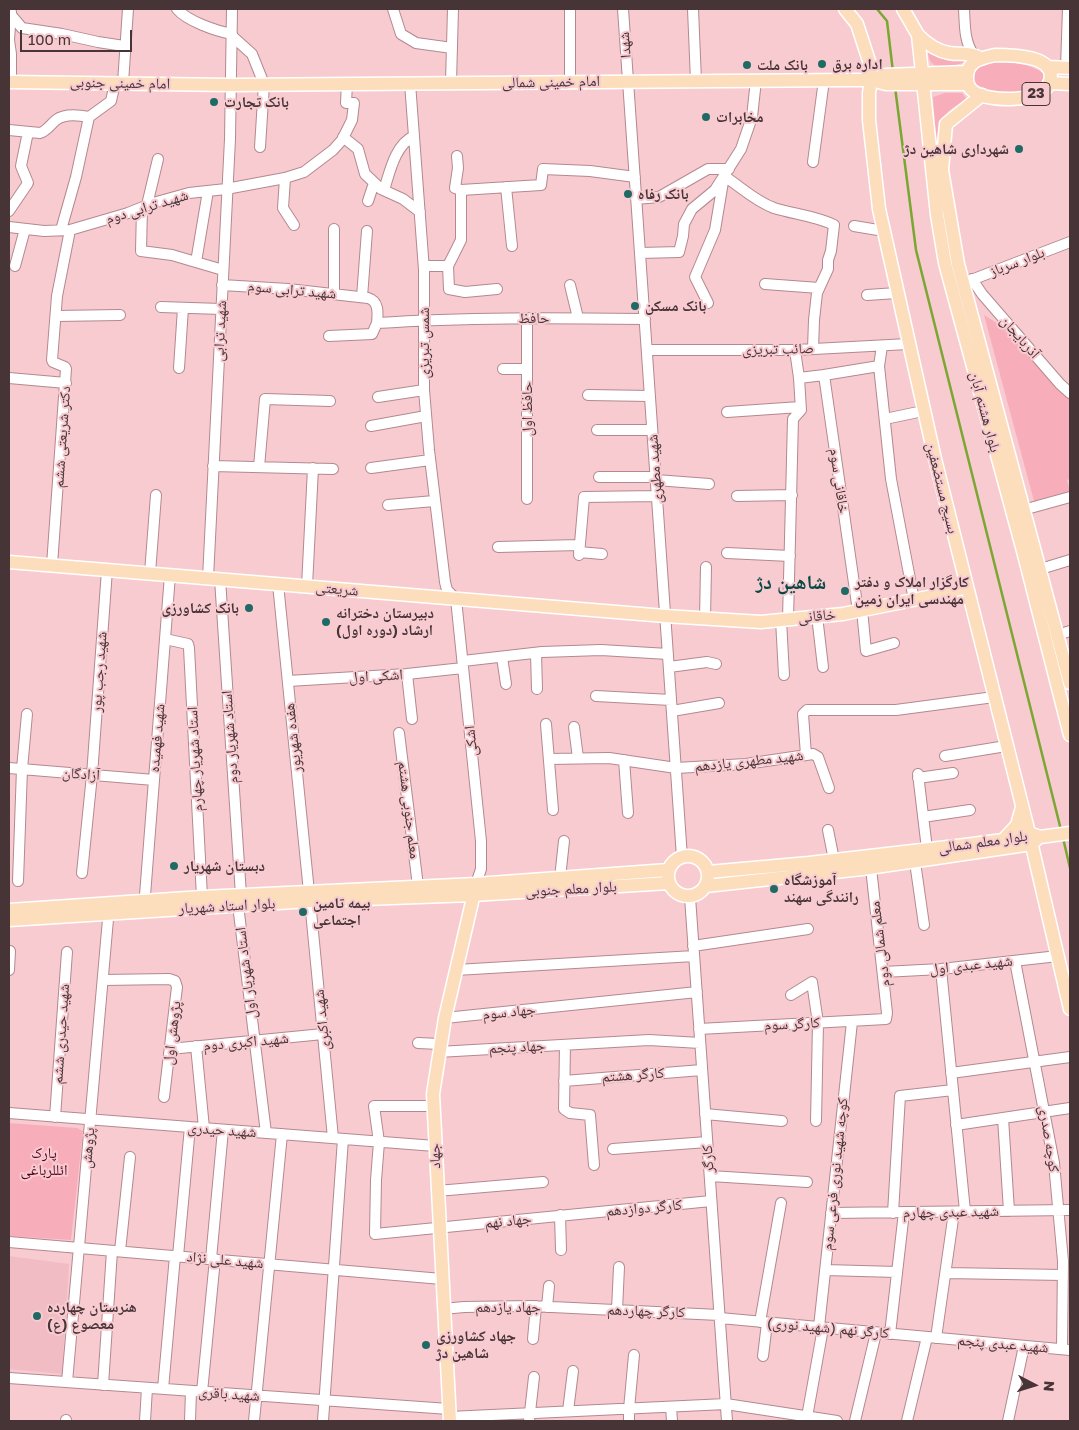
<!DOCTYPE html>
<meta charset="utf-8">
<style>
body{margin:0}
#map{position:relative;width:1079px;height:1430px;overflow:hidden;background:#f8cbd1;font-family:"Golos Text",sans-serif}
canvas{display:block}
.frame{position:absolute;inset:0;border:10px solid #463437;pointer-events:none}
.north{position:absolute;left:1009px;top:1360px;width:50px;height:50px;-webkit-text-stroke:4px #f8cbd1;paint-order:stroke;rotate:95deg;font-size:14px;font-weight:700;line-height:20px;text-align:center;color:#463437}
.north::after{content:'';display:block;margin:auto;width:18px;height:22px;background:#463437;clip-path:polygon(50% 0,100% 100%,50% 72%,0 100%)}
.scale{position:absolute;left:20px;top:30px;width:112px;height:22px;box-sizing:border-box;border:2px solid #463437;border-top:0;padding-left:6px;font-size:15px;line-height:18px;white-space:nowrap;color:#463437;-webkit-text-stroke:4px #f8cbd1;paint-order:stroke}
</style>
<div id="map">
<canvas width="1079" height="1430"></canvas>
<div class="frame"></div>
<div class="north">N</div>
<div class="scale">100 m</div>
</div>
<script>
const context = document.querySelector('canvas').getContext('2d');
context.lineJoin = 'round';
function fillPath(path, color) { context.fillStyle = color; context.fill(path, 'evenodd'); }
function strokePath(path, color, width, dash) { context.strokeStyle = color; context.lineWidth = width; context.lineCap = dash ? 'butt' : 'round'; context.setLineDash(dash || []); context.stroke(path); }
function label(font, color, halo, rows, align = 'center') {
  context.font = font + ' "Golos Text","Noto Naskh Arabic",sans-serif'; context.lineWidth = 4; context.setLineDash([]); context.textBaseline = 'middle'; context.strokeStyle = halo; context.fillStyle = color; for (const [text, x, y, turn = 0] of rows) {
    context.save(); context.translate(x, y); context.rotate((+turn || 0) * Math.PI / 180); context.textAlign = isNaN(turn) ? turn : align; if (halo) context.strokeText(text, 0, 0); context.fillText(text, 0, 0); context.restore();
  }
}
fillPath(new Path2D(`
 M9,1256L69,1264L62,1374L9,1369Z`), '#f1bcc4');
fillPath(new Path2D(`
 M927,49L967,60C958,66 939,72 931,62C929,59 928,53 927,49Z
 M990,61C1010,61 1028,63 1045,74L1041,86C1017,95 998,95 975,84L973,76L976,67Z
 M945,93H962L967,100C945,111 942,115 936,138L933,97Z
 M984,315L998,324L1070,397V479L1067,480L1070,491L1034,501Z
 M9,1123L77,1128L83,1131L71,1240L9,1236Z`), '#f7aeba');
strokePath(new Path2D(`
 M877,9L887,21L893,72
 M895,87L916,250L1061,830
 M1063,838L1070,868`), '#79a732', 2.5);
const minor = new Path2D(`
 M177,9C187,21 216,31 232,34
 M393,9L401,34L416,43L452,48
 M570,9V81
 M623,9L682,857
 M693,9L696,81
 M964,9C965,25 964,40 973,54
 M11,12L9,40L11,54V82
 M11,15L22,28L62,34L98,42L124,46
 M232,36L252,54L264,84L260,147
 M1066,67L1068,9
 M451,82L453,9
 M123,83L128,9
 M410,83L424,270V390L429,450L445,582L447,590L456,599L481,841V869L476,884
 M9,130L40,133C47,131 50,125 56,120C65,113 79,115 89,117
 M343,137L358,149L365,174L381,189L403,199L420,212
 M457,156L458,168L455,188L461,190
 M813,162L824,80
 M285,178L283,208L294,225
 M506,187L512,246
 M384,190C390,171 395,145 414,136
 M461,190L541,185L543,169L590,171L635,177
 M636,199L659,197L708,169H729
 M368,201L374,183
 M147,205L158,159
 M142,208L141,251L172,255L223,270
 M9,211L28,183L21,166L28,132
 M854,226L884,231
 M9,227L44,231L70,230L128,213L153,203L189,193L226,189L285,178L304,172L333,150L342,140L352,120L354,103H346L347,83
 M334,229V294
 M61,230L76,177L89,117L111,101L115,83
 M640,253L679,252L683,236L684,224L692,209L715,190L741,149L752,117L756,80
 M196,262L208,191
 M15,266L25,229
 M424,266H448L461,240V190
 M448,266L449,289L465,292L497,289
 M972,279L982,294L1060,384L1070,393
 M966,282L1070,242
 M765,284L819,288
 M222,285L288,289L368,298C379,301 378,313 377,323C466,317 555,318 645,319
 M570,285L578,318
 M867,295L897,293
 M362,297L367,231
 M708,303L695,277L715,230L724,176C741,187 755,201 774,208C793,214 816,216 834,225L831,251L828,260V269L817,293L814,320L813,349
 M161,307L221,309
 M56,316L120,315
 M329,336L372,334L377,323
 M882,346L879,366L891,479L914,600
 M647,350H795L908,344
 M179,368L183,308
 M503,369H527
 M824,375L879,366
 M9,378L66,383
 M799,378L824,375L858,611
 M588,395L650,396
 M378,397L424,390
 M727,412L800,407
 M885,419L923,411
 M371,426L426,416
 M597,430H652
 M213,466L333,469
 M259,467L265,399L330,401
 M371,468L430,460
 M599,477H656
 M656,480L709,484
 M737,496L792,495
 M527,499V318
 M388,505L434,501
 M1023,510L1070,497
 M498,547L579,545
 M579,552L602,554
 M727,553L790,556
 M579,555L584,497L657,496
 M52,565L66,369L65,367L53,362L52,360L57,296L70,230
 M1034,571L1070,560
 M150,573L156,495
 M208,578L230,139L232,9
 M220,579L241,895
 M278,584L309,892
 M307,586L313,468
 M862,610L866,651L894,643
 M817,616L823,667
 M705,619L706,567
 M788,619L793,419L801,410L799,378L795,350
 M781,620L784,675
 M1057,635L1070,631
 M165,639L188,644L189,648L202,897
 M536,653L537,689
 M502,657L506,684
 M463,661L542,652L601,650L668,654
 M669,667L707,662L716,664
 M407,674L412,719
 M288,681L407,674L463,668
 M596,696L671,700
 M672,711L719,703
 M546,724L553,810
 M574,727L578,758
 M399,733L418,886
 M806,755L803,714L807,710H896L994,697
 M945,756L1006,746
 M549,759L609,758L676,768L746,764L813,754L818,757L829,788
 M624,760L628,813
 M9,768L154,780
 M918,774L927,849
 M918,778L953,773
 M923,817L970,810
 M828,830L834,860
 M915,862L924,925
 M82,873L92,775L107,570
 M560,878L564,841
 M18,881L22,769L27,714
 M690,897L727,1421
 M310,901L333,1138
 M238,905L266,1133
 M144,908L170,575
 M693,946L808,929
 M1015,961L1054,1163L1063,1261L1062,1349
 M941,969L965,1211
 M9,970L10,951
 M456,970L694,956
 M883,972L941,969L1058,956
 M103,980L169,979L175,981L177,987L164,1097
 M791,995L812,982L818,1023L816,1121
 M445,1018L697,992
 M699,1029L886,1019L887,1013L871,868
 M418,1043L440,1044
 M565,1045L564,1109L570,1113L590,1115L594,1165
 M196,1046L204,1128
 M170,1049L323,1034
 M438,1052L649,1040L700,1043
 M951,1073L1070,1057
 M564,1081L702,1070
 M433,1106H374L379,1142L376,1180L375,1234L711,1201
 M9,1113L435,1146
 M705,1114L782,1121
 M55,1117L67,952
 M1003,1118L1009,1211
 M956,1125L1070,1108
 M613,1149L707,1142
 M710,1176L807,1182
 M437,1191L543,1182
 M831,1213L1070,1210
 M893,1213L900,1096L953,1090
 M560,1215L561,1250
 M9,1242L442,1279
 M120,1251L130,1157
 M178,1256L190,1127
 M211,1259L223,1130
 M825,1270L897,1272
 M946,1273L1063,1275
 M547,1307L549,1286
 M443,1309L464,1307L531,1306L719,1315
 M617,1310L619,1267
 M720,1318L1070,1350
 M760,1322L781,1203
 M819,1327L852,1022
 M890,1334L904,1212
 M936,1338L954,1212
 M533,1339L536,1306
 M763,1356L767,1323
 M9,1378L449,1409
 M67,1382L109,908
 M103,1385L112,1251
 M163,1389L175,1256
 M202,1392L215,1259
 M671,1407L672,1421
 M568,1411L573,1371
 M449,1417L726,1404L837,1421
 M807,1417L823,1328
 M66,1421V1420
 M145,1421L147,1388
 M190,1421L191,1391
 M254,1421L282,1134
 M323,1421L343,1139
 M529,1421L534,1377
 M629,1421V1409L634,1355
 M855,1421L876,1333
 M907,1421L927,1337
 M1008,1421L1024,1346`);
const major = new Path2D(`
 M845,9L857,24L870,64L871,80L869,93V120L879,209L935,459L1029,833L1070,1009
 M903,9L918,35L937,215L945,263L1023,551L1070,735
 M918,35C926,43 937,51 949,53C960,55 970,52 980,58
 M995,55C1011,55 1061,55 1049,84C1041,103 988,102 974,92C970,89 967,84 967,79C966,61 981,58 995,55Z
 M1047,67L1070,68
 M871,80L886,84H967
 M9,82L232,85L848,80H871L885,75L966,72
 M1049,83L1070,84
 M982,95L946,124L942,170L958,264L1070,683
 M9,562L665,616L761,622L843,614L928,597L967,587
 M1003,840L1017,825L1022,807
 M668 876a20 20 0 1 1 40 0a20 20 0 1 1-40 0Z
 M708,872L809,863L965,845L1003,840L1029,833L1040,837L1070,833
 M706,886L862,869L1032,844L1037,839
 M9,910L202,897L476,884L668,870
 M9,920L310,901L473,895L669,883
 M450,1421L433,1094L445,1018L475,889`);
strokePath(minor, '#b3898f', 12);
strokePath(major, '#fff', 15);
strokePath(minor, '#fff', 10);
strokePath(major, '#fcdebd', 12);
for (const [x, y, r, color] of [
 [822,64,5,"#1f6a65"],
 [747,65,5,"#1f6a65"],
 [214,102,5,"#1f6a65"],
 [706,117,5,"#1f6a65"],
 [1019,149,5,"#1f6a65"],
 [628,194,5,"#1f6a65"],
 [635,306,5,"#1f6a65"],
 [845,591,5,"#1f6a65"],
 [249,608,5,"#1f6a65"],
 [326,622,5,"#1f6a65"],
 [174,866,5,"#1f6a65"],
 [774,889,5,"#1f6a65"],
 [303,912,5,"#1f6a65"],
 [37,1316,5,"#1f6a65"],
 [426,1345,5,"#1f6a65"]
]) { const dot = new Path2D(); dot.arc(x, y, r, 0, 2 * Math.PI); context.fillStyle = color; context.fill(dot); strokePath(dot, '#f8cbd1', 2); }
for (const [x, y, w] of [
 [1036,94,28]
]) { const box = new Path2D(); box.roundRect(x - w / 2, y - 11.5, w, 23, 4); context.fillStyle = '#f8cbd1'; context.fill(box); strokePath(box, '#463437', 1); }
label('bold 14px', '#463437', null, [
 ["23",1036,94]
]);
label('15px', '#463437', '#f8cbd1', [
 ["شهدا",625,45,-94],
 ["امام خمینی شمالی",551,82,-1],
 ["امام خمینی جنوبی",120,83,1],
 ["شهید ترابی دوم",147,207,-17],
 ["بلوار سرباز",1017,262,-21],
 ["شهید ترابی سوم",292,290,5],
 ["حافظ",534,318],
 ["شهید ترابی",220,331,-87],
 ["آذربایجان",1020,337,49],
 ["شمس تبریزی",424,343,-90],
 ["صائب تبریزی",778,349,-1],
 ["حافظ اول",527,409,-90],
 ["بلوار هشتم آبان",985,412,75],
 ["دکتر شریعتی ششم",62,437,-86],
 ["شهید مطهری",655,469,-94],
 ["خاقانی سوم",839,481,82],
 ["بسیج مستضعفین",942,488,76],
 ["شریعتی",337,589,5],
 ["خاقانی",817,616,-5],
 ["شهید رجب پور",99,672,-86],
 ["اشکی اول",376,676,-3],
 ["استاد شهریار دوم",230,737,-94],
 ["شهید فهمیده",157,738,-85],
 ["هفده شهریور",293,738,-96],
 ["اشکی",471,741,-96],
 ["استاد شهریار چهارم",195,759,-93],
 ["شهید مطهری یازدهم",749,761,-6],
 ["آزادگان",81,774,4],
 ["معلم جنوبی هشتم",409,810,83],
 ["بلوار معلم شمالی",983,842,-8],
 ["بلوار معلم جنوبی",571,889,-3],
 ["بلوار استاد شهریار",227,906,-3],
 ["معلم شمالی دوم",880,944,-97],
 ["شهید عبدی اول",971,965,-6],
 ["استاد شهریار اول",246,973,-97],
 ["جهاد سوم",509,1012,-6],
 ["شهید اکبری",322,1020,-96],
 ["کارگر سوم",792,1024,-3],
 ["پژوهش اول",172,1033,-83],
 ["شهید حیدری ششم",61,1034,-86],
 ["شهید اکبری دوم",246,1042,-5],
 ["جهاد پنجم",517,1047,-3],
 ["کارگر هشتم",633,1075,-4],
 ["شهید حیدری",222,1130,4],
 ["کوچه صدری",1049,1139,81],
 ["پژوهش",88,1148,-85],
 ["جهاد",435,1156,-92],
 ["کارگر",708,1159,-94],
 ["کوچه شهید نوری فرعی سوم",835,1174,-84],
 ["کارگر دوازدهم",644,1208,-5],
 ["شهید عبدی چهارم",951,1212,-1],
 ["جهاد نهم",508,1221,-6],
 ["شهید علی نژاد",225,1260,5],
 ["جهاد یازدهم",508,1307],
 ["کارگر چهاردهم",646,1311,2],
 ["کارگر نهم (شهید نوری)",828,1328,5],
 ["شهید عبدی پنجم",1003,1344,5],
 ["شهید باقری",229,1394,4]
]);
label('bold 15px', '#463437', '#f8cbd1', [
 ["اداره برق",832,64],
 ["بانک ملت",757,65],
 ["بانک تجارت",224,102],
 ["مخابرات",716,117],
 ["شهرداری شاهین دژ",1009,149,"right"],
 ["بانک رفاه",638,194],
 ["بانک مسکن",645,306],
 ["کارگزار املاک و دفتر",855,582],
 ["مهندسی ایران زمین",855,599],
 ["بانک کشاورزی",239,608,"right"],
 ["دبیرستان دخترانه",336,613],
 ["ارشاد (دوره اول)",336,630],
 ["دبستان شهریار",184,866],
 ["آموزشگاه",784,880],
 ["رانندگی سهند",784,897],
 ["بیمه تامین",313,903],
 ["اجتماعی",313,920],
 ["هنرستان چهارده",47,1307],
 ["معصوع (ع)",47,1324],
 ["جهاد کشاورزى",436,1336],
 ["شاهین دژ",436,1353]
], 'left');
label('15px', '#53041f', '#f8cbd1', [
 ["پارک",44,1153],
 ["ائللرباغی",44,1170]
]);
label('bold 20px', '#094945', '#f8cbd1', [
 ["شاهین دژ",791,583]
]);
</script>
